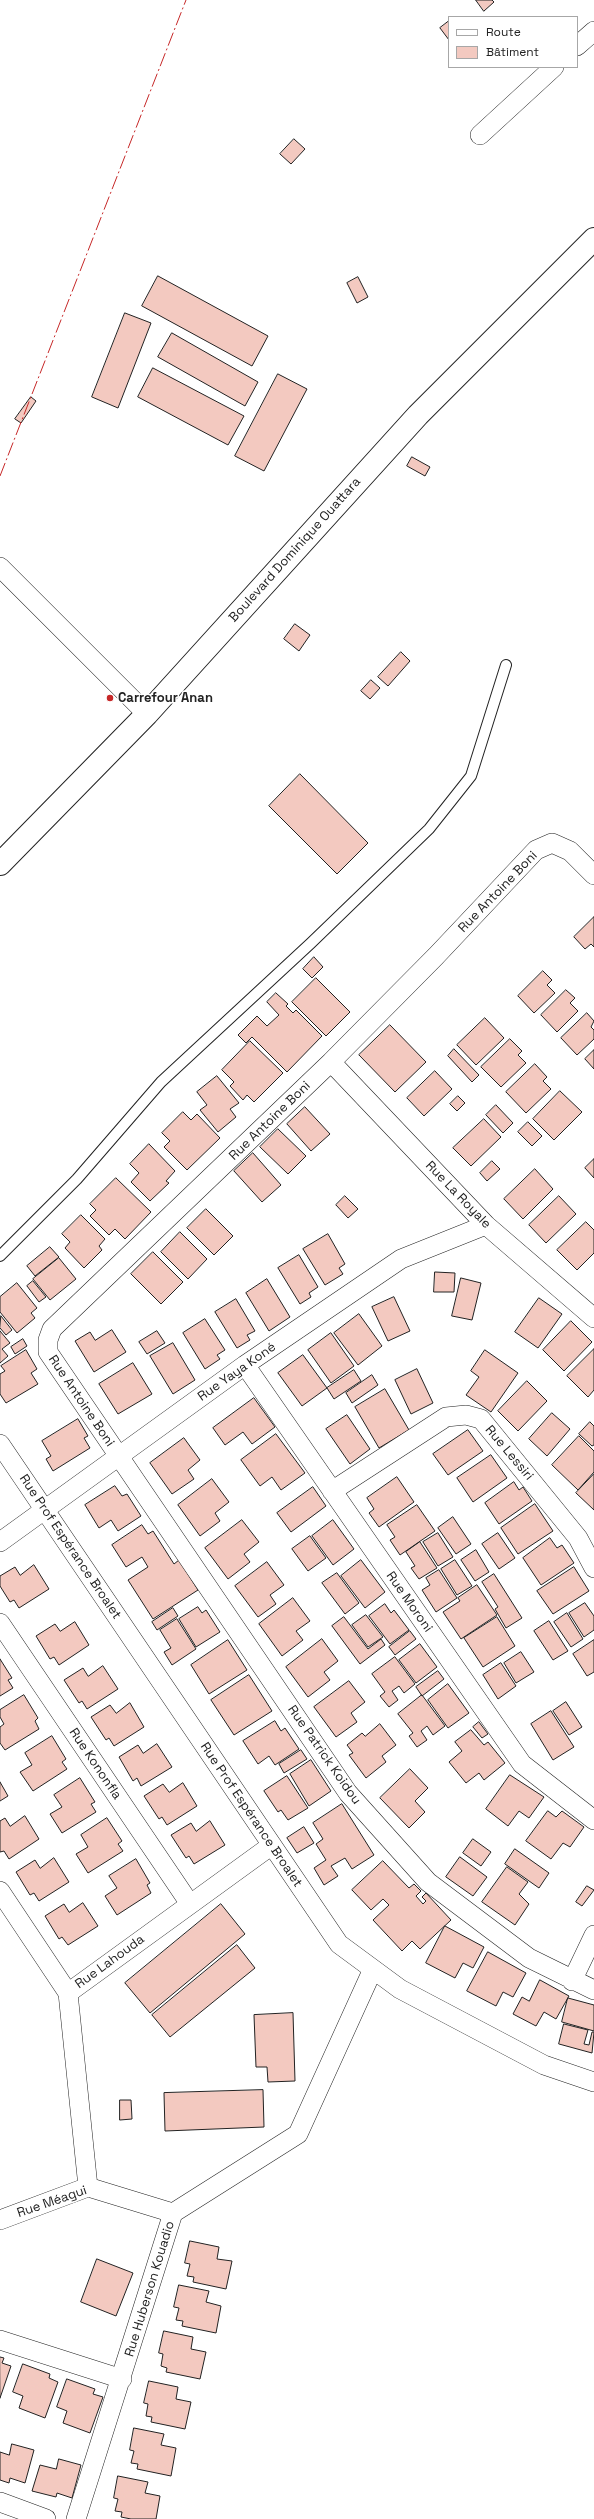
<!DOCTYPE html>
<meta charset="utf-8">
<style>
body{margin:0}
#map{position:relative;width:594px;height:2519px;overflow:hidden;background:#fff;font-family:"Space Grotesk",sans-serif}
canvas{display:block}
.legend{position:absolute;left:448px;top:16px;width:130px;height:52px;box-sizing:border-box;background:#fff;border:1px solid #a7a7a7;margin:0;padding:5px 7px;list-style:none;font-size:12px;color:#222}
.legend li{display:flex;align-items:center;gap:8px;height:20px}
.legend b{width:20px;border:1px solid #a7a7a7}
</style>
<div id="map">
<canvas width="594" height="2519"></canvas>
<ul class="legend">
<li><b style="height:5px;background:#fff"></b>Route</li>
<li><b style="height:11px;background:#f3c9c0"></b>Bâtiment</li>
</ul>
</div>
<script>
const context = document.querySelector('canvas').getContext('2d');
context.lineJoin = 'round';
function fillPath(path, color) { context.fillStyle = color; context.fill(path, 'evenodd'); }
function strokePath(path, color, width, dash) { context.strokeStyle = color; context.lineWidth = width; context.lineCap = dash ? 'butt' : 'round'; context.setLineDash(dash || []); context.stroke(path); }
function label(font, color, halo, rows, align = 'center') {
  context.font = font + ' "Space Grotesk",sans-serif'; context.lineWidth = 3; context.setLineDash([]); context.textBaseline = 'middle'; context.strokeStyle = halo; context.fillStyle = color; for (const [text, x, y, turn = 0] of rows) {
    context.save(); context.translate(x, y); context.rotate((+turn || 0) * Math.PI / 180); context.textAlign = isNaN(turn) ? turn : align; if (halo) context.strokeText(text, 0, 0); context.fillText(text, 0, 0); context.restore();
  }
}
const building = new Path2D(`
 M476,0H492L494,2L484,11Z
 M449,21V40L440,28Z
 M294,139L305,149L291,164L280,154Z
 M158,276L268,336L252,366L142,306Z
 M358,277L368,297L357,303L347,283Z
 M125,313L151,323L118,408L92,397Z
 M172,333L258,382L245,406L158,357Z
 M153,368L244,416L228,445L138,397Z
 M278,374L307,389L264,471L235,456Z
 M31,397L36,401L21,423L15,419Z
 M412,457L430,467L425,476L407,466Z
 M295,624L310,635L299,651L284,639Z
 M401,652L410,661L388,686L378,677Z
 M371,680L380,688L370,699L361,691Z
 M300,774L368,843L337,874L269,806Z
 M594,917V947L591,944L585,949L574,937Z
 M314,957L323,967L312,978L303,969Z
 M543,971L552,980L547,985L555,993L534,1013L518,996Z
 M316,978L350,1012L326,1036L292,1002Z
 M566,990L575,998L570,1003L578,1011L557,1032L541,1015Z
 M276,993L288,1004L286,1006L293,1013L296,1010L322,1036L287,1072L252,1037L246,1043L238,1035L257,1016L267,1026L279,1015L267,1002Z
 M587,1013L594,1021L591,1027L594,1030V1039L577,1055L561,1038Z
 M485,1018L504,1038L476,1065L457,1045Z
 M390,1025L426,1062L395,1092L359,1055Z
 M510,1039L522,1051L518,1055L526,1063L501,1087L481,1067Z
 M250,1041L283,1073L254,1102L247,1095L243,1100L230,1086L234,1082L222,1070Z
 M454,1049L479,1075L472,1082L448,1056Z
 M594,1050V1069L585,1059Z
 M535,1064L547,1077L543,1081L551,1089L526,1113L506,1092Z
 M435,1071L452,1089L424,1116L407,1098Z
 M217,1076L239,1103L230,1109L236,1117L218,1132L200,1110L207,1105L197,1092Z
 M560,1091L582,1112L554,1140L533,1119Z
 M458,1096L465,1103L457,1111L450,1104Z
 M496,1105L513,1123L503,1133L486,1115Z
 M305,1107L330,1134L311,1151L287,1124Z
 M183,1112L191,1120L197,1114L220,1138L187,1170L164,1147L170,1141L162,1133Z
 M484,1119L501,1137L471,1166L453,1148Z
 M528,1122L542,1136L532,1146L518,1132Z
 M278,1129L306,1156L288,1174L260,1147Z
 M149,1144L175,1171L166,1181L169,1183L150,1201L131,1182L139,1173L130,1164Z
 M253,1153L281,1185L262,1202L234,1171Z
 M594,1159V1178L585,1168Z
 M492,1161L500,1169L487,1181L480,1173Z
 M535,1169L553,1189L523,1219L504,1199Z
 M116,1178L151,1212L125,1239L115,1229L109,1235L90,1216L96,1210L90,1204Z
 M345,1196L358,1209L348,1218L336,1205Z
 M559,1196L576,1214L546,1243L529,1225Z
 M206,1209L233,1236L214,1255L187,1228Z
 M81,1215L105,1239L99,1246L102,1250L84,1268L65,1248L70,1242L62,1234Z
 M586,1222L594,1230V1253L577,1270L557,1250Z
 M180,1232L207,1259L188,1279L161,1252Z
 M328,1234L345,1264L339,1268L343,1274L325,1285L303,1249Z
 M50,1247L59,1257L35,1276L27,1266Z
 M153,1252L183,1282L161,1304L131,1274Z
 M299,1255L318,1287L309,1293L311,1297L300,1304L278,1268Z
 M59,1258L76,1279L50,1300L33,1279Z
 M435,1272L455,1273L454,1292H434Z
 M461,1278L481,1283L472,1320L452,1316Z
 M267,1279L290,1317L269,1331L246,1293Z
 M33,1281L46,1297L39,1302L27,1286Z
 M17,1283L37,1308L31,1313L35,1318L17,1333L0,1312V1297Z
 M394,1297L410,1331L388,1341L372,1307Z
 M539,1298L562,1314L538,1348L515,1332Z
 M236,1299L255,1331L247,1335L250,1340L237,1348L215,1312Z
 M359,1314L382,1346L358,1365L334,1333Z
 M1,1316L12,1330L6,1335L0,1328Z
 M205,1319L225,1350L217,1355L220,1359L205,1369L183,1333Z
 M571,1321L592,1342L564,1371L543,1350Z
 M112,1330L126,1352L94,1372L75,1341L90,1332L95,1340Z
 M0,1331L10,1343L2,1349L8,1356L0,1363Z
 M157,1331L165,1343L147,1354L139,1342Z
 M331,1333L354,1366L331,1383L308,1350Z
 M23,1339L27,1346L15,1354L11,1347Z
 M173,1343L195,1380L173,1394L150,1356Z
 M594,1349V1390L588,1397L567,1376Z
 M26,1350L37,1369L31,1373L38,1384L6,1403L0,1394V1374L5,1371L1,1366Z
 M485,1350L518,1373L491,1412L466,1395L479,1377L471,1371Z
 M303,1355L327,1388L302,1406L278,1373Z
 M133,1363L152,1394L118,1414L99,1384Z
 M417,1369L433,1403L411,1414L395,1380Z
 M354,1370L361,1381L334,1399L327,1388Z
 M372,1375L378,1385L352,1403L346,1393Z
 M527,1381L547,1401L518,1431L498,1411Z
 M385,1389L409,1430L379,1448L355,1407Z
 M254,1398L275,1427L252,1444L243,1432L225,1445L213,1428Z
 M552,1413L570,1429L547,1456L529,1439Z
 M347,1415L370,1449L350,1464L326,1429Z
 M78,1419L88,1436L84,1438L90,1448L53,1471L46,1459L51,1456L42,1441Z
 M590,1422L594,1426V1445L592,1446L579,1434Z
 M468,1430L483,1451L448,1475L433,1454Z
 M276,1434L305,1473L281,1490L272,1477L260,1486L241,1460Z
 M579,1436L594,1451V1472L578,1490L552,1465Z
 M184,1438L200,1460L188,1470L194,1479L172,1494L150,1463Z
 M491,1455L507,1478L473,1502L457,1478Z
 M594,1474V1510L576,1493Z
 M397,1477L414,1502L379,1527L369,1513L374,1509L367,1498Z
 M212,1479L229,1502L215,1513L220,1521L200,1536L178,1505Z
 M514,1482L519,1490L523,1487L532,1501L499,1524L485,1503Z
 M115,1486L122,1496L127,1494L141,1516L118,1531L111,1520L99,1528L85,1505Z
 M313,1487L326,1506L291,1532L277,1513Z
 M535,1504L553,1531L518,1554L501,1528Z
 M417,1505L435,1531L400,1555L390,1540L395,1537L387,1525Z
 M453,1517L471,1544L456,1554L438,1528Z
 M242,1520L259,1542L244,1554L250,1562L228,1579L205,1548Z
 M333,1520L354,1549L333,1565L312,1536Z
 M142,1525L148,1534L153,1531L174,1564L179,1560L198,1590L153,1619L128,1580L148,1567L142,1557L126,1567L112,1545Z
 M438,1533L453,1557L438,1566L423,1542Z
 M498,1533L515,1558L499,1569L482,1544Z
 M310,1536L326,1558L308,1571L292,1549Z
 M550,1538L557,1548L562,1545L574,1563L541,1585L523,1558Z
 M420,1542L437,1568L419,1579L411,1568L415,1566L406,1552Z
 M476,1550L489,1572L475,1581L461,1560Z
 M361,1560L385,1592L365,1608L341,1576Z
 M455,1560L472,1586L457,1595L441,1569Z
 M267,1562L284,1585L270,1595L276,1604L258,1617L235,1586Z
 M34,1565L49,1589L19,1608L14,1600L10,1602L0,1586V1576L15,1567L20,1575Z
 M574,1567L589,1591L553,1614L537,1591Z
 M439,1570L457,1598L436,1612L422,1590L430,1585L426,1578Z
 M337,1573L359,1603L345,1614L322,1583Z
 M494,1574L522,1618L506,1628L495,1609L498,1607L482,1582Z
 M477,1585L497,1615L461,1639L443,1612L460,1601L458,1598Z
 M293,1598L310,1621L296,1631L303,1640L282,1656L259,1624Z
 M585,1603L594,1616V1630L584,1637L569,1613Z
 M385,1604L391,1613L394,1610L409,1630L390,1644L369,1616Z
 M198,1607L202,1613L206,1610L220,1632L196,1647L179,1619Z
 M173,1608L178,1616L157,1630L152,1622Z
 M567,1613L583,1639L571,1647L554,1622Z
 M366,1615L383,1637L368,1647L352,1625Z
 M344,1617L368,1649L381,1639L385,1645L360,1664L332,1626Z
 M497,1617L515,1646L483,1667L464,1638Z
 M177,1619L196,1649L172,1665L164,1652L171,1648L160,1630Z
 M549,1621L568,1651L553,1660L534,1631Z
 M75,1622L89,1645L59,1665L54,1657L50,1659L36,1636L55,1624L60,1631Z
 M410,1631L416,1639L395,1655L389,1647Z
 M322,1639L338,1661L324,1672L330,1680L308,1697L286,1667Z
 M228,1640L247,1670L209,1694L191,1665Z
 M594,1640V1672L587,1676L573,1654Z
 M420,1644L437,1667L416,1683L399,1660Z
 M521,1652L534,1672L516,1683L504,1663Z
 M395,1657L415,1684L404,1693L399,1686L392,1691L398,1700L389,1707L380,1696L385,1692L372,1674Z
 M0,1659L12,1678L8,1680L13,1688L0,1696Z
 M501,1663L516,1686L498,1699L483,1675Z
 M103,1666L118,1689L87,1709L82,1701L79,1703L64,1680L83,1668L88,1676Z
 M438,1671L444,1679L422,1696L416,1687Z
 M249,1675L272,1711L234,1735L211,1700Z
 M349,1681L365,1702L351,1713L357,1722L336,1737L314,1707Z
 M448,1684L469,1713L448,1728L428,1700Z
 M24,1695L38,1718L35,1721L39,1729L5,1750L0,1743V1727L4,1724L0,1717V1710Z
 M422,1695L445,1726L433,1735L427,1726L421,1731L427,1740L417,1747L409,1736L413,1733L398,1714Z
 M566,1702L582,1727L569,1735L553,1711Z
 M130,1703L144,1727L114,1746L109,1738L106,1740L91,1717L110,1705L116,1713Z
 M551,1711L574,1747L553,1760L531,1724Z
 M275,1721L281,1731L285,1728L299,1749L275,1765L269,1756L258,1764L243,1741Z
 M479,1722L488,1734L482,1738L473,1727Z
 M380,1724L396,1745L382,1756L386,1762L366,1778L349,1755L353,1753L347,1745L362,1733L365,1736Z
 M471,1730L484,1745L488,1742L505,1763L484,1780L479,1773L466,1783L449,1762L462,1751L455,1742Z
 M52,1736L66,1759L62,1762L67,1769L33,1791L20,1772L32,1765L25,1753Z
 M157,1744L172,1767L141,1786L137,1778L133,1781L119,1757L138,1745L143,1753Z
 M301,1750L307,1759L284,1773L279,1764Z
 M311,1760L331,1791L309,1806L290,1774Z
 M410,1769L428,1788L415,1801L425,1812L409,1828L380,1798Z
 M510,1775L544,1797L529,1818L519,1811L508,1826L486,1809Z
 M287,1776L308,1808L288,1820L281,1810L278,1812L264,1791Z
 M80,1778L95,1802L91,1804L96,1812L62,1833L50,1814L62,1807L54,1795Z
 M0,1782L8,1796L0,1801Z
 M183,1783L197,1806L167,1825L162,1817L159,1819L144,1796L163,1784L169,1792Z
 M342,1804L374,1855L352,1869L345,1858L331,1866L338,1876L324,1885L314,1868L326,1860L316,1844L323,1839L313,1823Z
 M548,1811L556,1817L562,1811L584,1827L570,1847L563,1843L551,1859L526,1841Z
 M25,1816L39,1839L9,1859L4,1851L0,1852V1821L5,1818L10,1826Z
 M107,1818L122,1841L118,1844L123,1851L88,1873L76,1854L88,1847L81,1835Z
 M210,1821L225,1845L194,1864L189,1856L186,1858L171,1835L191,1823L196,1831Z
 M304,1827L314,1843L297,1853L287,1838Z
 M473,1839L491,1852L481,1866L463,1853Z
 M515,1849L549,1873L539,1888L505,1864Z
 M460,1857L487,1877L473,1896L446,1877Z
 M54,1858L69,1882L39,1901L34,1893L30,1895L16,1872L35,1860L40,1868Z
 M136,1859L150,1883L147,1885L151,1893L117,1915L105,1896L117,1888L109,1876Z
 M383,1861L409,1888L414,1884L421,1891L416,1896L423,1904L426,1901L422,1897L426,1893L451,1920L420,1949L412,1941L402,1951L373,1920L389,1905L383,1899L371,1910L352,1890Z
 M507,1867L528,1882L519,1894L529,1904L515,1925L482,1902Z
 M587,1886L594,1890L582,1906L576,1902Z
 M83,1903L98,1926L68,1945L62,1937L59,1939L45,1916L64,1904L69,1912Z
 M221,1904L245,1934L150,2013L125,1983Z
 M445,1926L484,1947L473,1968L463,1963L455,1978L426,1963Z
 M237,1945L255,1968L170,2037L152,2015Z
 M488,1952L526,1973L513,1997L503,1992L496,2006L467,1991Z
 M540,1980L569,1996L556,2019L544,2012L536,2026L513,2014L522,1997L529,2001Z
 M568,1998L594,2005V2031L562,2022Z
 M293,2013L295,2081L268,2082L267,2067H256L254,2015Z
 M564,2024L588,2030L584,2044L589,2045L592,2032H594L592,2053L559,2044Z
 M263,2090L264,2127L165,2131L164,2093Z
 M120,2100H131L132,2119L120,2120Z
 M190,2241L219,2247L217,2259L232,2261L226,2289L193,2282L194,2277L187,2276L190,2264L185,2263Z
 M97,2259L133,2273L116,2316L81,2302Z
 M179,2285L209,2291L206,2302L221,2306L216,2333L182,2326L183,2321L176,2320L179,2308L174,2307Z
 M164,2331L193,2337L191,2349L206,2352L200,2379L166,2372L167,2368L161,2366L163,2354L159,2353Z
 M0,2357L4,2358L2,2363L11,2366L0,2398Z
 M23,2364L50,2374L49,2378L58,2382L45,2418L19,2408L23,2396L13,2392Z
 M67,2379L95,2389L93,2394L103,2397L90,2433L63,2423L67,2411L57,2407Z
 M149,2381L178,2387L176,2399L191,2402L185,2429L151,2422L152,2417L146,2416L148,2404L144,2403Z
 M134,2428L164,2434L161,2445L176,2448L171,2476L137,2469L138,2464L131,2463L134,2451L130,2450Z
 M12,2444L34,2450L25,2483L10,2478L9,2483L0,2480V2452L9,2455Z
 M59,2459L81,2465L72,2498L57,2493L56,2497L32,2491L40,2465L56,2469Z
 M118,2476L148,2482L145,2493L160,2496L156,2519H131L121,2517L122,2512L115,2511L118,2499L114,2498Z`);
fillPath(building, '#f3c9c0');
strokePath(building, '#222', 1);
const lane = new Path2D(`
 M0,1256L77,1179L161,1082L311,943L429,829L471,776L506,665`);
const street = new Path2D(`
 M577,46L594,31
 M480,135L554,67
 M0,567L147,714
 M594,875L570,851L552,843L536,850L436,956L331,1062L52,1329L48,1340V1352L348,1793L428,1882L529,1958L594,1990
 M331,1062L486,1225L594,1318
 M245,1365L522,1764L594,1820
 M0,1444L339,1944L400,1989L544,2065L594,2082
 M332,1491L446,1417L466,1415L481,1419L578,1538L594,1568
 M0,1542L245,1365L401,1259L486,1225
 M0,1623L190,1904
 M0,1891L68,1993
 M572,1981L594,1935
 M88,2187L68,1993L272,1845
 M0,2220L88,2187L173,2213
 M0,2340L122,2379
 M0,2502L46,2519
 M76,2519L173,2213L298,2134L373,1969`);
const secondary = new Path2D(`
 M0,864L147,714L418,415L594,239`);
strokePath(lane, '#222', 12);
strokePath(street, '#222', 20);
strokePath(secondary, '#222', 24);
strokePath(lane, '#fff', 10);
strokePath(street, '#fff', 19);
strokePath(secondary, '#fff', 22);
strokePath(new Path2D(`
 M0,476L186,0`), '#c62828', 1, [14, 3, 2, 3]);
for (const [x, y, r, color] of [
 [110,698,4,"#c62828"]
]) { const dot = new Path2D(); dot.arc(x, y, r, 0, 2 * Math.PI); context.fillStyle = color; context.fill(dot); strokePath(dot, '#fff', 1.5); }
label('13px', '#222', '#fff', [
 ["Boulevard Dominique Ouattara",295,550,-48],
 ["Rue Antoine Boni",498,892,-46],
 ["Rue Antoine Boni",270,1121,-44],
 ["Rue La Royale",458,1195,46],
 ["Rue Yaya Koné",237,1372,-35],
 ["Rue Antoine Boni",81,1401,56],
 ["Rue Lessiri",509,1453,50],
 ["Rue Prof Espérance Broalet",70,1547,56],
 ["Rue Moroni",409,1602,55],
 ["Rue Patrick Koidou",324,1755,55],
 ["Rue Kononfla",95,1764,56],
 ["Rue Prof Espérance Broalet",251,1815,56],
 ["Rue Lahouda",110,1962,-36],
 ["Rue Méagui",52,2202,-19],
 ["Rue Huberson Kouadio",150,2289,-73]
]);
label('bold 13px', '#222', '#fff', [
 ["Carrefour Anan",118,698]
], 'left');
</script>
